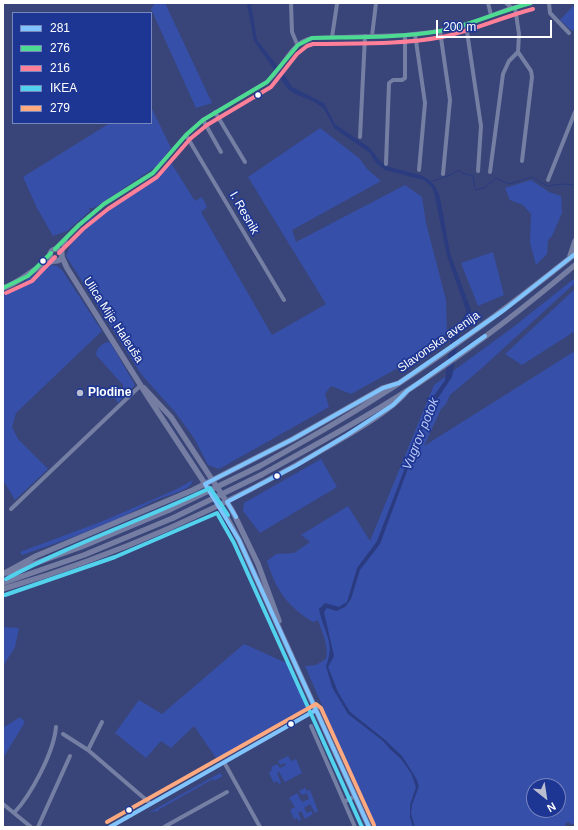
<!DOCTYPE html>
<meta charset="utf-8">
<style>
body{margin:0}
#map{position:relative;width:578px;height:830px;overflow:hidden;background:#394578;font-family:Arial,sans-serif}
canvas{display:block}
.frame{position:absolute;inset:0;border:4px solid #fff;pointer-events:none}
.legend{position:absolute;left:12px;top:12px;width:140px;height:112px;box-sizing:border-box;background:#1e3693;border:1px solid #7886be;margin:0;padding:5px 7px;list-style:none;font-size:12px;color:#fff}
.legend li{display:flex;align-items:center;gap:8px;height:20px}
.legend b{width:20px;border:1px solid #7886be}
.north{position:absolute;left:526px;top:778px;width:40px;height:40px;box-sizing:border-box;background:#1e3693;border:1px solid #7886be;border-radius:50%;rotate:150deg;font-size:11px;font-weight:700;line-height:16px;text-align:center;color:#fff}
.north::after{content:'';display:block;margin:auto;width:14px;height:18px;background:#babed0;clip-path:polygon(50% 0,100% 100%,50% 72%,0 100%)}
.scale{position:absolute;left:436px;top:20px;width:116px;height:18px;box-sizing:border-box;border:2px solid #fff;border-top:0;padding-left:5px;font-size:12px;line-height:14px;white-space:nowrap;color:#fff;-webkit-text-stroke:3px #1e3693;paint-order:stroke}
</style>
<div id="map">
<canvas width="578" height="830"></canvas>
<div class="frame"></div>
<ul class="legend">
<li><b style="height:5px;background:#80c4ff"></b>281</li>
<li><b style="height:5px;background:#4ddb92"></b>276</li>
<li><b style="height:5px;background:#ff8098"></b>216</li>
<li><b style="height:5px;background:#53d2ee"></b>IKEA</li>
<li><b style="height:5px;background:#ffa980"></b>279</li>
</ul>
<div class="north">N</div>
<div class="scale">200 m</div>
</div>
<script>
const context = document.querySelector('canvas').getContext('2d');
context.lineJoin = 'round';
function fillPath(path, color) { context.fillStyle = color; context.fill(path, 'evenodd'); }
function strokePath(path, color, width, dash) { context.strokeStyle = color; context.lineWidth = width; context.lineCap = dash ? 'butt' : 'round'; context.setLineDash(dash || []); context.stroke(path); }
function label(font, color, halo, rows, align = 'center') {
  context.font = font + ' Arial,sans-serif'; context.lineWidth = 3.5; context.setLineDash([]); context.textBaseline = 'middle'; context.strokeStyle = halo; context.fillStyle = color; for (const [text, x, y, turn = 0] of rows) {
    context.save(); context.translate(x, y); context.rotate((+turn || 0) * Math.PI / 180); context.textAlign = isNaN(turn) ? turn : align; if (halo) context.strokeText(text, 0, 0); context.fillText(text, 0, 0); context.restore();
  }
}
fillPath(new Path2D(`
 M155,3H165L212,103L196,108L151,9Z
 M575,4V29L572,31L560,20Z
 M151,107L171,148L157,166L94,208H89L90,211L67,231L53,236L37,208L23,177L110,123H151Z
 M320,128L359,158L367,169L381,181L292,230L296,242L405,185L422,197L426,223L446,300L447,332L436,347L351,394L331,386L325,394L329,407L219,469L208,465L194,438L175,412L141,374L66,256L74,237L89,220L152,179L170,161L195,201L202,197L207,207L201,212L272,335L326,304L248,177Z
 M531,180L549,192L561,196L562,213L552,236L548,240L547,254L536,265L530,243L531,214L523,205L510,200L505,188Z
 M493,252L504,295L478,306L461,263Z
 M52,265L57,266L62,270L102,331L16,413L12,427L18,439L48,469L15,500L3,480V292L17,287L46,266Z
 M575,278V283L482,368L450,395L446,404L441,409L424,446L575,351V825L567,822L564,827H375L305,666L316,665L326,659C329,646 322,632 318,620L313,622C287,606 276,590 267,561L276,554L294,553L310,542L301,535L348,506L370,541L434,385L512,328ZM534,786H558V810H534Z
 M575,289V331L522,365L505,354Z
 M110,342L135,385L118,403L115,398L123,390V385L96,355C96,348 103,342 110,342Z
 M321,459L337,487L260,533L243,511L244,503Z
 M193,480C192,483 191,485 188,487C178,494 163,496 152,502C111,524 66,540 22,555L20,552L103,521L177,489Z
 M3,627L19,628L15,647L3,666Z
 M244,644L291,665L307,703L305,710L228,756L216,758L194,726L171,748L161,741L146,758L115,733L139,700L162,714Z
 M20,717L25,722L3,758V728Z
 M288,756L291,761L296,759L302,773L285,782L279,772L277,773L281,783L279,784L277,781L274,783L269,773L272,770L271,767L277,764L280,768L286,765L284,763L280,765L278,761Z
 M220,773L223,776L214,781L213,779L158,810L159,811L150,812Z
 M305,788L307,791L310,790L318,811L315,813L310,804L304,808L307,813L311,811L313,814L305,819L301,811L298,813L301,819L299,821L297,818L294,819L290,810L295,807L289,798L297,793L302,802L309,799L307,793L302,795L299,791Z`), '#364fa9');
fillPath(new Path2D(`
 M247,3H250L251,5L257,40L283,73L292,87L324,103L335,124L370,148L379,160L386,166L420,175L428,179L435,186L440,197L450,253L471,310L470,316L460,331L452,377L434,404L423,428L380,544L360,570L351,599L345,607L336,611L327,608L324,612L334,656L328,667L338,692L350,712L384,739L402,756L416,778L419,786L412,805L411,814L415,827H413L410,818V805L416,787L411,773L401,759L390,749L383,741L348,714L332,687L326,666C336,642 323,632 319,609L325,603L339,607L347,602L357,568L377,541L431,400L445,380L451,337L465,315L466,310L447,256L434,192L431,186L424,180L385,170L376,163L370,153L335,129L324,109L313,101L295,94L288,89L254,41Z`), '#2a3b80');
strokePath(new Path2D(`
 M431,182L450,175L459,170L462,173L473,176L475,190L484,188L496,178L509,184L532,177L547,186L561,184L575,185`), '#2a3b80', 1);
strokePath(new Path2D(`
 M291,3L292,32L297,44
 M488,3L491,15
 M506,3L512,8
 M549,3L550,13L569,33
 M515,7L519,34L518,52L531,71L532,77L522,161
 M466,25L481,126L478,171
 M440,31L450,100L443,174
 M415,34L425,103L419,170
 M372,36L376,3
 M332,37L337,4
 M215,112L245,162
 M203,120L221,152
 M186,135L284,300
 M360,137L365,36
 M386,164L389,83L393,80H402L405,78V35
 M490,172L503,74L509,61L518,52
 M548,180L575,112
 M55,249L79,225L104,204L153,173L186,135L203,120L267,82C284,68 289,43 312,38L405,35L440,31L466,25L508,9L531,3
 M62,252L66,239
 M11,509L141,385
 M311,726L355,827
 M63,734L88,750L151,804
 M88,750L102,722
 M224,762L260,827
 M344,802L355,796
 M3,804L31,827
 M14,813C31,795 54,752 56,727
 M38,827L70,756
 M110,827L316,710
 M164,827L227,792`), '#757fa3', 4);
strokePath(new Path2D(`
 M50 255a6 6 0 1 1 12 0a6 6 0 1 1-12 0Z
 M570,256L575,241
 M62,257L67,268L148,397L225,514L239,540L369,827
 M3,288C21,283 38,263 54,261
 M144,388L171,417L232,510L258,564L279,621
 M258,467C295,446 332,426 368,403C440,358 509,307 575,254
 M261,475C321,442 382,409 438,370C486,338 531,302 575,265
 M8,573L81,547L169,510
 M3,574L36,556L193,490L293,439L383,388L399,383
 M3,583L84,555L173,518
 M3,589C118,555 228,506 331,445C353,432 392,410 407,391`), '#757ea2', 5.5);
strokePath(new Path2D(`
 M169,510L258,467
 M173,518L261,475`), '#757ea2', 5.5);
strokePath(new Path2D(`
 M236,517L227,502L297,465L347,435L393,405L407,391L485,336
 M110,827L316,710
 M369,827L239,540L205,484L293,439L383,388L399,383L504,310L575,254`), '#80c4ff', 4);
strokePath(new Path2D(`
 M55,249L79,225L104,204L153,173L186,135L203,120L267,82L298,45L312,38C354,37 399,38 440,31C472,25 500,11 531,3
 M3,288L28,276L51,253`), '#4ddb92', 4);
strokePath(new Path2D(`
 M59,253L83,229L108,209L157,177L190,139L207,125L271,87L297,54L307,46L313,44C356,43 400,45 442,37C473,31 502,17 533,9
 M6,293L32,281L55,257`), '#ff8098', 4);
strokePath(new Path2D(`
 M6,579C71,544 143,520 210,488L228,515
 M5,595L115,557L217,513L234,543L362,827`), '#53d2ee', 4);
strokePath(new Path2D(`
 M107,822L316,704L321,708L374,825`), '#ffa980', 4);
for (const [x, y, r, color] of [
 [258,95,3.5,"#fff"],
 [43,261,3.5,"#fff"],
 [80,393,4,"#babed0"],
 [277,476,3.5,"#fff"],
 [291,724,3.5,"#fff"],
 [129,810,3.5,"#fff"]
]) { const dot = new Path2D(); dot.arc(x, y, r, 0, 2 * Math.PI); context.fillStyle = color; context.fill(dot); strokePath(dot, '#1e3693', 1.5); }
label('12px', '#fff', '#1e3693', [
 ["I. Resnik",244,213,60],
 ["Ulica Mije Haleuša",113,320,57],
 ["Slavonska avenija",439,342,-35]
]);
label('bold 12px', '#fff', '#1e3693', [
 ["Plodine",88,393]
], 'left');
label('italic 13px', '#bcc9f5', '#1e3693', [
 ["Vugrov potok",421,434,-68]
]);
</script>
